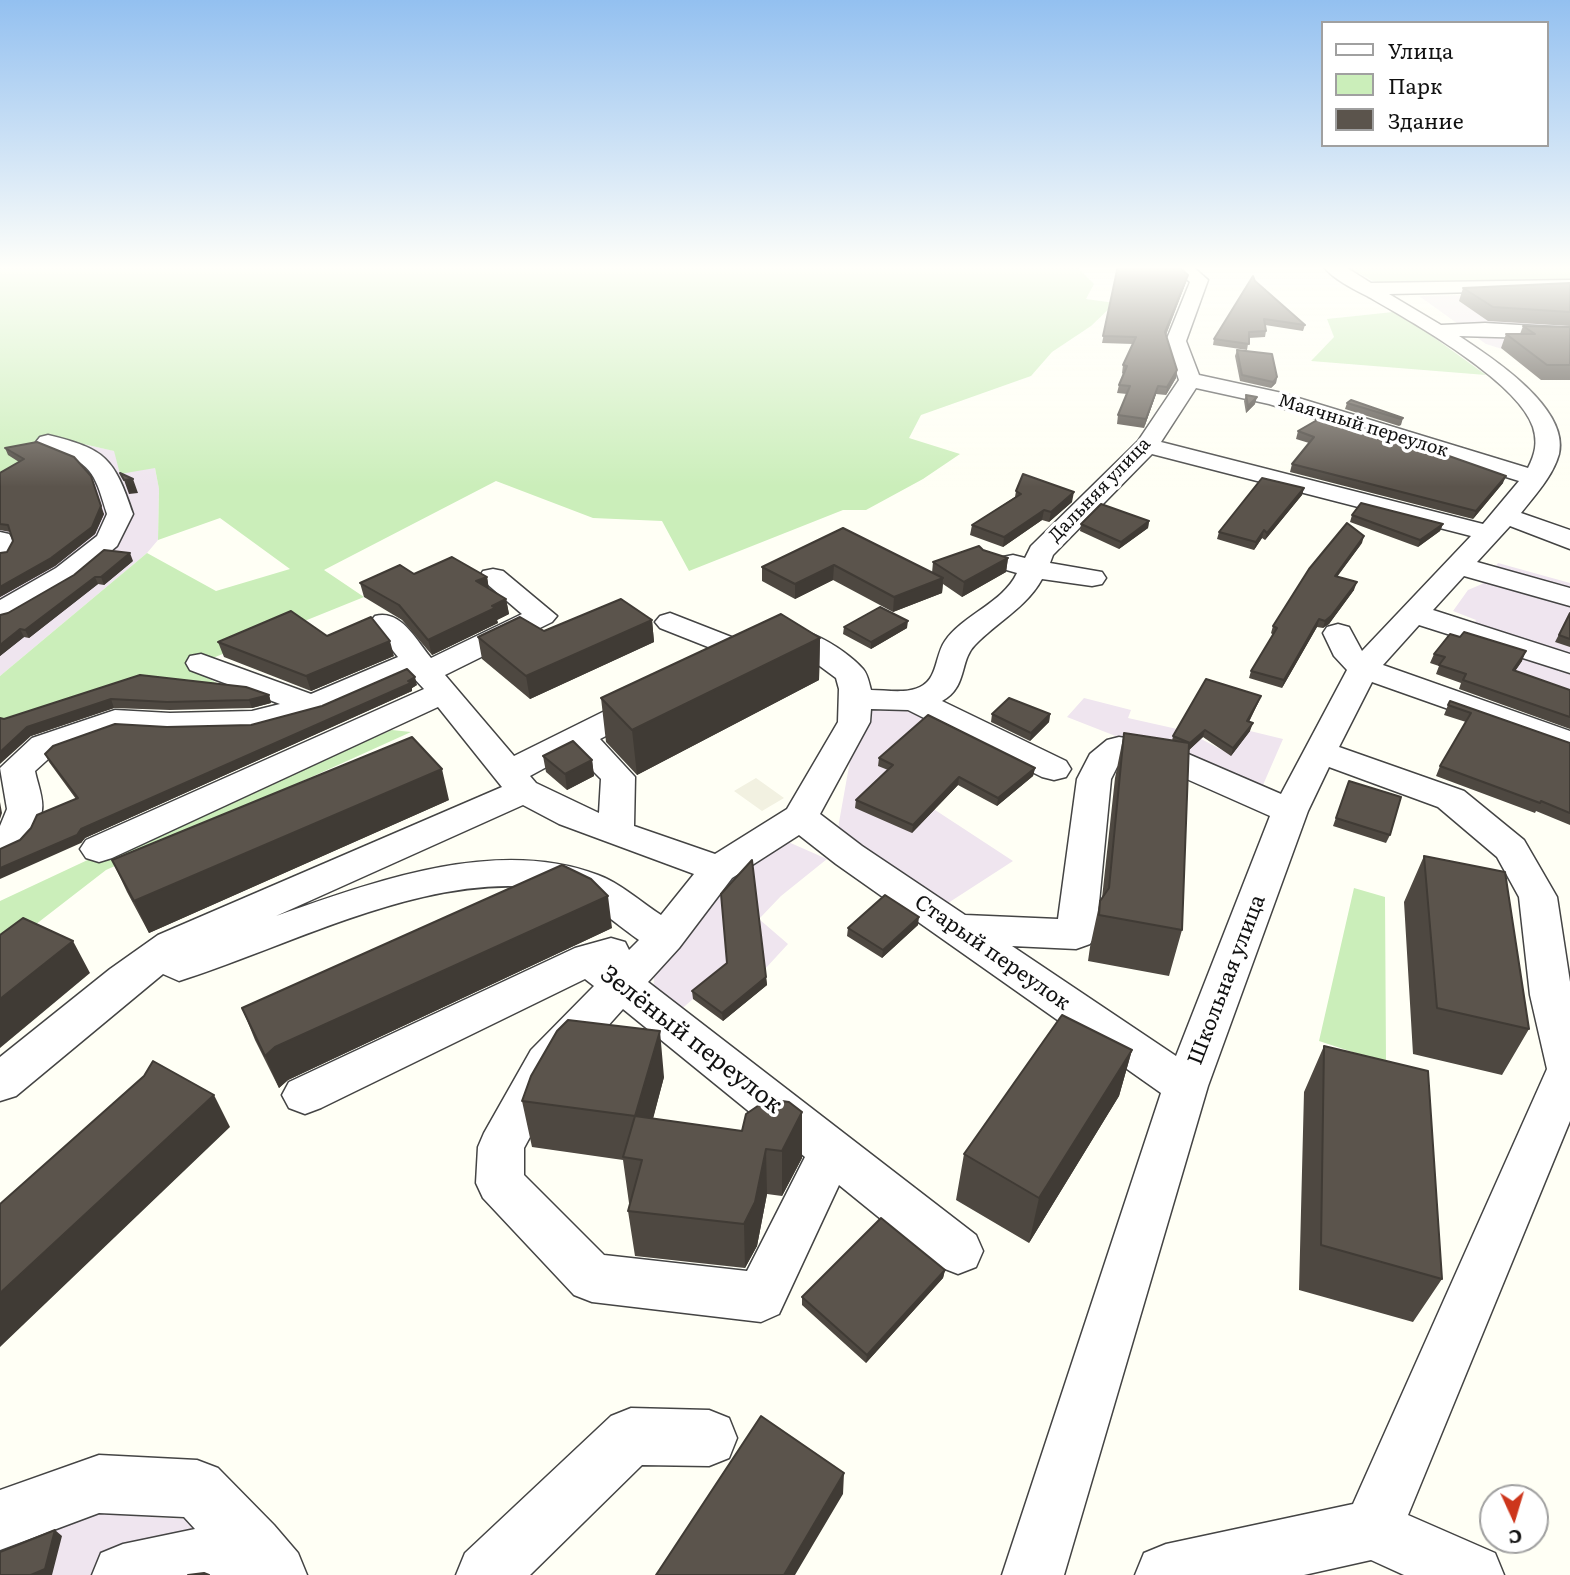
<!DOCTYPE html>
<meta charset="utf-8">
<style>
body{margin:0}
#map{position:relative;width:1570px;height:1575px;overflow:hidden;background:#fffff5;font-family:Literata,serif}
canvas{display:block}
.legend{position:absolute;left:1321px;top:21px;width:228px;height:126px;box-sizing:border-box;background:#fff;border:2px solid #a0a0a0;margin:0;padding:9px 12px;list-style:none;font-size:21px;color:#111}
.legend li{display:flex;align-items:center;gap:14px;height:35px}
.legend b{width:35px;border:2px solid #a0a0a0}
.north{position:absolute;left:1479px;top:1484px;width:70px;height:70px;box-sizing:border-box;background:#fff;border:2px solid #a0a0a0;border-radius:50%;rotate:176deg;font-size:19px;font-weight:700;line-height:28px;text-align:center;color:#111}
.north::after{content:'';display:block;margin:auto;width:24px;height:32px;background:#cd361c;clip-path:polygon(50% 0,100% 100%,50% 72%,0 100%)}
</style>
<div id="map">
<canvas width="1570" height="1575"></canvas>
<ul class="legend">
<li><b style="height:9px;background:#fff"></b>Улица</li>
<li><b style="height:19px;background:#cbeeba"></b>Парк</li>
<li><b style="height:19px;background:#5b544c"></b>Здание</li>
</ul>
<div class="north">С</div>
</div>
<script>
const context = document.querySelector('canvas').getContext('2d');
context.lineJoin = 'round';
function fillPath(path, color) { context.fillStyle = color; context.fill(path, 'evenodd'); }
function strokePath(path, color, width, dash) { context.strokeStyle = color; context.lineWidth = width; context.lineCap = dash ? 'butt' : 'round'; context.setLineDash(dash || []); context.stroke(path); }
function label(font, color, halo, rows, align = 'center') {
  context.font = font + ' Literata,serif'; context.lineWidth = 7; context.setLineDash([]); context.textBaseline = 'middle'; context.strokeStyle = halo; context.fillStyle = color; for (const [text, x, y, turn = 0] of rows) {
    context.save(); context.translate(x, y); context.rotate((+turn || 0) * Math.PI / 180); context.textAlign = isNaN(turn) ? turn : align; if (halo) context.strokeText(text, 0, 0); context.fillText(text, 0, 0); context.restore();
  }
}
fillPath(new Path2D(`
 M1520,294L1570,301V370L1486,344L1419,296Z
 M70,441L115,451L155,468L159,489L158,540L147,553L0,676V477Z
 M1498,563L1570,583V722L1463,638L1476,620L1453,611L1468,590L1482,584Z
 M1084,698L1131,710L1128,718L1186,731L1222,750L1250,731L1283,739L1263,785L1113,735L1067,717Z
 M908,706L963,732L900,787L1013,861L945,905L838,828L851,755L869,711Z
 M786,841L827,859L781,896L759,919L788,944L765,969L693,999L677,1013L653,995L654,977L735,870Z
 M70,1512L187,1519L230,1575H0V1539Z`), '#efe5ef');
fillPath(new Path2D(`
 M0,266H1076L1094,284L1086,299L1115,303L1091,326L1052,352L1031,376L921,415L909,438L960,454L923,479L866,510H843L689,571L662,521L593,518L496,481L324,570L364,597L188,668L217,683L278,698L143,683L0,726V676L147,553L216,591L290,569L220,518L158,540L159,489L155,468L120,474L114,451L70,441L31,468L0,477Z
 M1345,266H1570V281L1389,285L1375,282Z
 M1393,312L1425,331L1486,375L1311,361L1334,337L1327,319Z
 M392,730L411,732L106,870L0,952V901L94,857Z
 M1354,888L1385,897L1386,1063L1319,1041Z`), '#cbeeba');
fillPath(new Path2D(`
 M756,778L784,798L762,811L734,791Z`), '#f2f1e1');
const minor = new Path2D(`
 M1171,266H1192L1208,280L1186,341L1199,375L1282,393L1528,468C1535,454 1538,443 1533,427C1518,381 1409,320 1367,296C1353,289 1333,279 1323,266H1344L1371,283L1570,280V290L1389,294L1441,325L1485,323L1570,328L1568,339L1459,336C1491,357 1570,408 1559,454C1553,476 1535,495 1521,513L1570,530V549L1510,526L1477,562L1570,588V606L1464,576L1433,610L1570,654V673L1419,625L1383,665L1570,731V752L1372,682L1339,747L1464,791L1524,840L1557,897L1570,982V1121L1408,1515L1495,1553L1504,1575H1404L1371,1560L1304,1575H1135L1144,1553L1166,1544L1353,1504L1547,1069L1530,995L1519,897L1497,857L1438,807L1329,767L1308,811L1208,1086L1064,1575H1002L1161,1093L836,864L799,835L732,878L679,948L648,982L976,1235L983,1251L976,1267L958,1274L940,1267L839,1185L779,1314L761,1322L592,1302L574,1295L483,1198L476,1183L478,1147L484,1133L531,1050L594,986L585,979L321,1108L305,1114L289,1108L282,1095L289,1082L575,948L611,938L625,942L629,950L639,940C623,929 590,901 573,895C450,858 295,945 179,981L163,974L16,1096L0,1101V1057L110,969L158,935L502,787L438,707L112,858L99,862L86,858L80,849L86,840L424,689L410,674L323,712L253,731L170,733L118,730L56,752L35,771C37,782 44,799 42,810C39,836 24,851 0,858V826L7,809L0,768L32,738L115,710L170,713L252,711L280,704L190,670L186,663L190,656L201,654L311,694L398,657L370,622L375,616C401,609 416,640 431,658L522,614L479,577L483,571L493,569L503,571L557,616L552,622L445,675L514,756L635,696L646,693L657,696L662,703L657,710L600,739L635,777L634,826L715,854L787,809L838,722L839,689L836,678L794,647L768,645L764,639C785,609 846,649 863,669C868,675 869,683 871,690C886,690 906,694 920,687C938,679 935,655 945,641C964,614 1003,603 1017,573L1003,569L999,563L1003,557L1013,555L1025,558L1031,546L1138,441L1179,380L1166,341L1190,282ZM1196,388L1269,404L1519,481L1483,524L1161,442ZM1152,454L1471,536L1362,651L1349,627L1338,624L1327,627L1323,633L1334,656L1347,670L1281,794L1165,744L1119,737L1107,740L1090,754L1077,779L1058,919L965,915L862,846L820,814L870,722L871,709L908,710L1042,777L1054,780L1066,777L1071,769L1066,761L942,701C968,687 959,661 975,645C996,623 1027,607 1042,579L1092,586L1102,584L1106,578L1102,572L1050,563L1053,555ZM574,752L601,779L599,813L536,783L530,776ZM1127,758L1146,761L1270,816L1176,1056L1012,946L1076,949L1090,944L1096,934L1111,779L1117,767ZM523,805L559,824L694,874L661,915C641,902 620,883 598,875C496,836 373,882 276,916ZM623,1009L805,1157L747,1271L604,1255L524,1175V1148L563,1076Z
 M48,435C106,449 114,458 133,514L117,546L76,580L10,619L0,622V600L56,568L97,536L107,514C96,479 94,463 56,452C48,449 41,449 36,442L40,437Z
 M0,532L9,534C15,542 15,549 10,557L0,559Z
 M670,613L757,647L761,653L757,659L746,662L660,628L655,622L660,616Z
 M631,1408L709,1410L729,1418L737,1438L729,1458L709,1466L642,1465L530,1575H456L465,1553L611,1416Z
 M99,1455L197,1460L218,1468L274,1525L298,1553L307,1575H92L101,1553L123,1544L195,1529L184,1517L99,1513L0,1550V1490Z`);
strokePath(minor, '#444', 3);
fillPath(minor, '#fff');
fillPath(new Path2D(`
 M1118,266L1188,275L1186,282L1166,335L1177,370L1176,378L1166,395L1156,394L1144,428L1117,424L1118,415L1127,394L1117,393L1119,385L1123,374L1122,373L1123,365L1133,344L1102,343Z
 M1255,281L1305,325L1303,331L1265,325L1266,331L1265,337L1249,338L1247,350L1213,345L1214,339Z
 M1570,283V326L1488,321L1459,301L1463,288Z
 M1523,326L1570,327V380H1541L1501,348L1506,334H1520Z
 M1237,350L1277,377L1276,383L1271,388L1240,381L1235,356Z
 M1246,395L1255,404L1246,413L1244,401Z
 M1347,403L1403,418L1401,425L1399,426L1345,409Z
 M1298,431L1503,483L1473,519L1290,472L1292,464L1309,443L1296,439Z
 M37,442L104,514L95,534L55,566L0,597V553L7,552L13,541L10,532L0,530V473L19,462L8,455L5,448Z
 M1304,488L1302,495L1265,540L1262,538L1254,550L1217,539L1219,532Z
 M1016,491L1072,502L1049,522L1042,520L1003,547L970,535L972,525L1015,497Z
 M1352,515L1443,524L1440,531L1418,547L1350,522Z
 M1149,521L1148,528L1119,549L1080,531L1081,524Z
 M843,528L932,573L933,562L983,550L1008,558L1006,572L962,597L943,584L942,593L893,612L833,580L795,599L762,581V567Z
 M1362,543L1337,577L1354,590L1329,624L1323,628L1317,627L1282,688L1249,678L1251,671L1273,635L1271,633L1273,626Z
 M133,561L104,585L98,584L29,638L24,637L0,656V615L8,613Z
 M414,574L487,577L489,589L506,599L509,614L497,620L498,623L432,655L402,620L364,597L360,583Z
 M1570,613V647L1555,642Z
 M652,620L654,642L530,699L482,659L478,637Z
 M844,627L907,628L871,649L843,634Z
 M327,636L394,656L311,691L224,657L218,642Z
 M820,638L819,680L637,775L606,742L601,698Z
 M1434,654L1522,661L1515,671L1570,690V729L1459,689L1461,683L1436,674L1439,666L1430,663Z
 M140,675L269,695L271,703L252,708L170,710L114,708L31,736L4,719Z
 M417,685L412,688V691L85,838L81,843L20,840L76,799L49,762L45,754L167,727L251,725Z
 M1261,696L1258,703L1249,722L1250,731L1231,756L1203,737L1189,750L1182,930L1169,976L1088,961L1090,947L1100,901L1102,898L1115,778L1124,733L1172,741L1173,736Z
 M1448,705L1570,743V825L1536,811L1535,813L1436,776L1440,766L1466,722L1444,715Z
 M992,714H1050L1049,722L1030,741L991,722Z
 M543,756L592,760L594,776L567,790L546,772Z
 M879,758L1035,768L1033,776L997,806L958,785L912,833L855,808L856,800L888,770L878,766Z
 M1349,781L1390,835L1386,843L1333,826Z
 M449,800L149,933L127,892L112,860Z
 M1424,856L1529,1029L1502,1075L1413,1054L1404,902Z
 M918,925L882,958L847,936L848,928Z
 M612,928L288,1080L279,1088L255,1040L242,1008Z
 M766,977L767,985L723,1021L693,999L692,991Z
 M1324,1046L1442,1279L1413,1322L1299,1290L1304,1092Z
 M1132,1050L1119,1096L1029,1243L956,1200L964,1154Z
 M664,1077L653,1119L742,1131L802,1112V1158L782,1196L767,1194L757,1246L745,1268L635,1256L628,1211L630,1203H629L623,1160L532,1147L522,1101Z
 M945,1270L943,1278L866,1363L802,1305V1297Z`), '#4e4841');
fillPath(new Path2D(`
 M1188,275L1186,282L1164,340L1165,332Z
 M1177,370L1176,378L1166,395L1167,387Z
 M1277,377L1276,383L1271,388L1273,382Z
 M1158,386L1156,394L1144,428L1146,419Z
 M1257,397L1255,404L1246,413L1248,406Z
 M91,476L104,514L95,534L55,566L0,597V587Z
 M1506,476L1503,483L1473,519L1476,511Z
 M133,479L138,493L129,494L124,480Z
 M1304,488L1302,495L1265,540L1267,533Z
 M1074,492L1072,502L1049,522L1051,512Z
 M1044,510L1042,520L1003,547L1004,537Z
 M1149,521L1148,528L1119,549L1121,542Z
 M1443,524L1440,531L1418,547L1420,540Z
 M1264,530L1262,538L1254,550L1256,542Z
 M1364,536L1362,543L1332,583L1335,576Z
 M130,553L133,561L104,585L101,577Z
 M1008,558L1006,572L962,597L964,582Z
 M834,565L833,580L795,599V584Z
 M95,577L98,584L29,638L25,630Z
 M487,577L489,591L476,581Z
 M943,578L942,593L893,612L894,597Z
 M1357,582L1354,590L1329,624L1323,628L1325,621Z
 M506,599L509,614L497,620L498,623L432,655L428,640Z
 M1319,619L1317,627L1282,688L1284,680Z
 M652,620L654,642L530,699L526,676Z
 M908,621L907,628L871,649V642Z
 M20,629L24,637L0,656V645Z
 M820,638L819,680L637,775L632,730Z
 M390,641L394,656L311,691L306,676Z
 M1526,651L1522,661L1509,680L1513,670Z
 M415,677L417,685L412,688V691L85,838L81,843L0,879V868L81,829Z
 M269,695L271,703L252,708L249,700Z
 M1261,696L1258,703L1245,729L1247,721Z
 M111,699L114,708L31,736L0,764V752L27,727Z
 M1050,714L1049,722L1030,741L1031,733Z
 M1253,723L1250,731L1231,756L1233,748Z
 M1205,730L1203,737L1188,751L1190,743Z
 M592,760L594,776L567,790L565,774Z
 M1035,768L1033,776L997,806L998,798Z
 M442,769L449,800L149,933L134,901Z
 M959,777L958,785L912,833L913,825Z
 M0,802L2,813L0,819Z
 M608,896L612,928L288,1080L279,1088L265,1056L275,1047Z
 M919,917L918,925L882,958L883,950Z
 M73,941L90,973L0,1048V999Z
 M766,977L767,985L723,1021L722,1013Z
 M660,1031L664,1077L641,1162L635,1116Z
 M1132,1050L1119,1096L1029,1243L1039,1198Z
 M214,1095L230,1127L0,1347V1293Z
 M802,1112V1158L782,1196V1151Z
 M766,1149L767,1194L757,1246L745,1268L744,1224Z
 M945,1270L943,1278L866,1363L867,1355Z
 M844,1473L843,1494L795,1575H784Z
 M55,1530L62,1536L52,1575H31Z`), '#403b35');
const building = new Path2D(`
 M1118,266H1178L1188,275L1165,332L1177,370L1167,387L1158,386L1146,419L1118,415L1130,386L1119,385L1127,366L1123,365L1136,337L1103,336Z
 M1253,276L1255,281L1305,325L1264,319L1266,331L1249,332V344L1214,339Z
 M1570,283V312L1493,307L1463,288Z
 M1523,326L1570,327V365H1547L1506,334H1535Z
 M1237,350L1272,354L1277,377L1273,382L1242,375Z
 M1246,395L1257,397L1248,406Z
 M1351,400L1403,418L1401,419L1347,403Z
 M1324,416L1409,442L1506,476L1476,511L1292,464L1314,437L1298,431Z
 M37,442L74,457L91,476L101,506L92,527L51,558L0,587V553L7,552L13,541L8,525L0,524V473L24,459L5,448Z
 M120,473L133,479L124,480Z
 M1023,474L1074,492L1051,512L1044,510L1004,537L972,525L1021,494L1016,491Z
 M1262,478L1304,488L1267,533L1264,530L1256,542L1219,532Z
 M1361,503L1443,524L1420,540L1352,515Z
 M1101,504L1149,521L1121,542L1081,524Z
 M1347,523L1364,536L1335,576L1357,582L1331,616L1325,621L1319,619L1284,680L1251,671L1277,628L1273,626L1309,569Z
 M843,528L943,578L894,597L834,565L795,584L762,567Z
 M979,546L983,550L1008,558L964,582L933,562Z
 M104,550L130,553L101,577H95L25,630L20,629L0,645V615L8,613L74,575Z
 M452,557L487,577L476,581L506,599L492,606L495,608L428,640L399,605L360,583L400,565L414,574Z
 M621,599L652,620L526,676L478,637L520,617L544,631Z
 M880,607L908,621L871,642L844,627Z
 M291,611L327,636L371,617L390,641L306,676L218,642Z
 M1570,613V639L1559,635Z
 M781,614L820,638L632,730L601,698Z
 M1464,632L1526,651L1513,670L1570,690V717L1463,680L1466,674L1439,665L1445,657L1434,654L1450,634L1460,637Z
 M407,669L415,677L408,681L411,683L81,829L77,835L0,868V849L20,840L31,828L37,815L78,798L45,754L53,746L115,724L167,727L251,725L322,706Z
 M140,675L246,687L269,695L249,700L167,702L111,699L27,727L0,752V718L4,719Z
 M1206,679L1261,696L1247,721L1253,723L1233,748L1205,730L1190,743L1173,736Z
 M1009,698L1050,714L1031,733L992,714Z
 M1450,701L1570,743V813L1541,801L1540,803L1440,766L1471,713L1448,705Z
 M928,715L1035,768L998,798L959,777L913,825L856,800L893,765L879,758Z
 M1124,733L1189,743L1182,930L1099,915L1100,901L1109,888Z
 M412,737L442,769L134,901L112,860Z
 M573,741L592,760L565,774L543,756Z
 M1349,781L1401,797L1390,835L1336,818Z
 M1424,856L1505,872L1529,1029L1437,1008Z
 M752,860L766,977L722,1013L692,991L727,963L721,894Z
 M562,865L591,879L608,896L275,1047L265,1056L242,1008Z
 M885,895L919,917L883,950L848,928Z
 M23,918L73,941L0,999V935Z
 M1062,1015L1132,1050L1039,1198L964,1154Z
 M568,1020L660,1031L635,1116L522,1101L531,1076L557,1031Z
 M1324,1046L1428,1071L1442,1279L1321,1245Z
 M153,1061L214,1095L0,1293V1204L144,1076Z
 M768,1099L789,1102L802,1112L782,1151L766,1149L755,1202L744,1224L628,1211L642,1160L623,1157L635,1116L742,1131L746,1114Z
 M881,1218L945,1270L867,1355L802,1297Z
 M761,1416L844,1473L784,1575H656Z
 M55,1530L45,1569L31,1575H0V1552Z
 M204,1573L209,1575H188Z`);
fillPath(building, '#5b544c');
strokePath(building, '#403b35', 2);
const sky = context.createLinearGradient(0, 0, 0, 487);
sky.addColorStop(0, '#93c0f0');
sky.addColorStop(0.55, '#fffffa');
sky.addColorStop(1, '#fffffa00');
context.fillStyle = sky;
context.fillRect(0, 0, 1570, 487);
label('18px', '#111', '#fff', [
 ["Маячный переулок",1363,426,17],
 ["Дальняя улица",1100,490,-46]
]);
label('21px', '#111', '#fff', [
 ["Старый переулок",992,953,35],
 ["Школьная улица",1227,980,-69]
]);
label('24px', '#111', '#fff', [
 ["Зелёный переулок",691,1040,38]
]);
</script>
